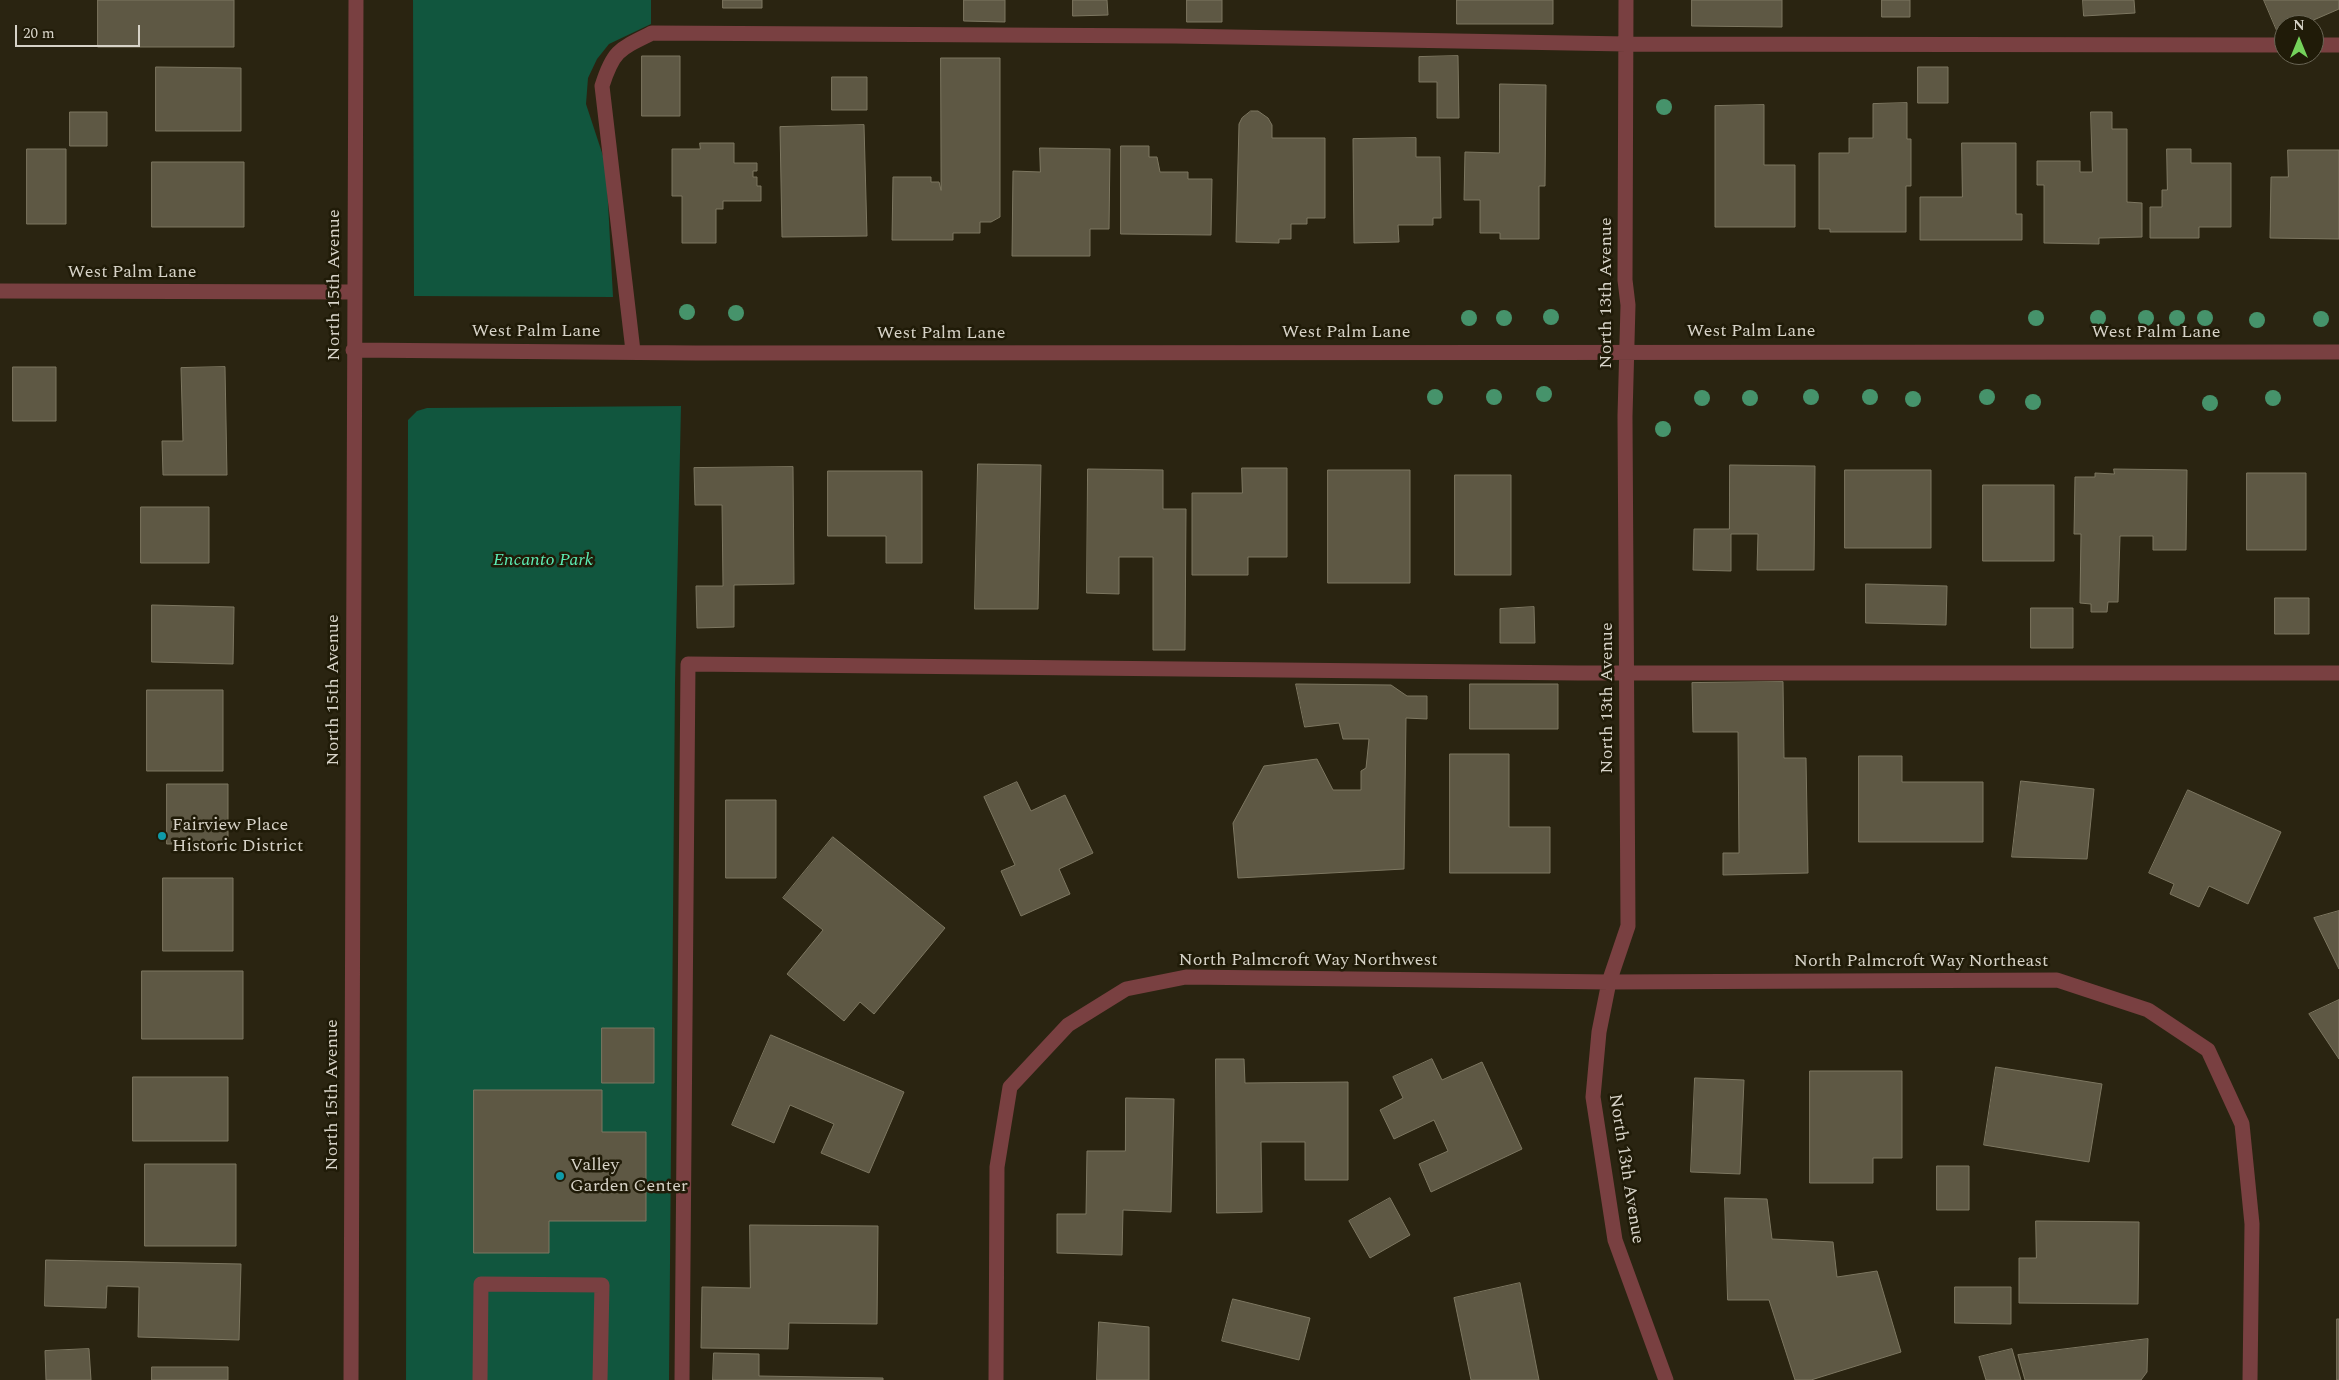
<!DOCTYPE html>
<style>
body{margin:0}
#map{position:relative;width:2339px;height:1380px;overflow:hidden;background:#2a2411;font-family:Spectral,serif}
canvas{display:block}
.north{position:absolute;left:2274px;top:15px;width:50px;height:50px;box-sizing:border-box;background:#201b08;border:1px solid #696555;border-radius:50%;rotate:0deg;font-size:14px;font-weight:700;line-height:20px;text-align:center;color:#d7d3c8}
.north::after{content:'';display:block;margin:auto;width:18px;height:22px;background:#75d25b;clip-path:polygon(50% 0,100% 100%,50% 72%,0 100%)}
.scale{position:absolute;left:15px;top:25px;width:125px;height:22px;box-sizing:border-box;border:2px solid #d7d3c8;border-top:0;padding-left:6px;font-size:15px;line-height:18px;white-space:nowrap;color:#d7d3c8;-webkit-text-stroke:4px #201b08;paint-order:stroke}
</style>
<div id="map">
<canvas width="2339" height="1380"></canvas>
<div class="north">N</div>
<div class="scale">20 m</div>
</div>
<script>
const context = document.querySelector('canvas').getContext('2d');
context.lineJoin = 'round';
function fillPath(path, color) { context.fillStyle = color; context.fill(path, 'evenodd'); }
function strokePath(path, color, width, dash) { context.strokeStyle = color; context.lineWidth = width; context.lineCap = dash ? 'butt' : 'round'; context.setLineDash(dash || []); context.stroke(path); }
function label(font, color, halo, rows, align = 'center') {
  context.font = font + ' Spectral,serif'; context.lineWidth = 5; context.setLineDash([]); context.textBaseline = 'middle'; context.strokeStyle = halo; context.fillStyle = color; for (const [text, x, y, turn = 0] of rows) {
    context.save(); context.translate(x, y); context.rotate((+turn || 0) * Math.PI / 180); context.textAlign = isNaN(turn) ? turn : align; if (halo) context.strokeText(text, 0, 0); context.fillText(text, 0, 0); context.restore();
  }
}
fillPath(new Path2D(`
 M413,0H651V24L609,44L597,59L588,78L586,104L606,165L613,297L414,296Z
 M681,406L675,683L669,1380H406L408,420L417,411L427,408Z`), '#11563e');
const building = new Path2D(`
 M98,0H234V47H98Z
 M723,0H762V8H723Z
 M964,0H1005V22L964,21Z
 M1073,0H1107L1108,15L1073,16Z
 M1187,0H1222V22H1187Z
 M1457,0H1553V24H1457Z
 M1692,0H1782V27L1692,26Z
 M1882,0H1910V17H1882Z
 M2083,0H2134L2135,13L2084,16Z
 M2264,0H2339V9L2302,25H2284V33L2279,35Z
 M642,56H680V116H642Z
 M1458,56L1459,118H1437V82H1419V57Z
 M941,58H1000V217L991,222H980V233H953V240H892L893,177H931V182H939L941,190Z
 M156,67L241,68V131H156Z
 M1918,67H1948V103H1918Z
 M832,77H867V110H832Z
 M1500,84L1546,85L1545,186H1539V239H1500V233H1480V200H1464L1465,152L1499,153Z
 M1907,103V139H1911V186H1906V232H1830V229H1819V153H1849V138H1873V104Z
 M1764,105V165H1795V227H1715V106Z
 M1251,111H1258L1268,118L1272,125V138H1325V218H1307V224H1291V239H1279V243L1236,242L1239,124L1242,118Z
 M70,112H107V146H70Z
 M2091,112H2112V129H2127V202L2142,203V237L2099,238V244L2044,243V185H2037V161H2080V172H2092Z
 M864,125L867,236L782,237L780,127Z
 M1416,138V157H1440L1441,218H1433V225H1398L1399,242L1354,243L1353,139Z
 M700,143H734V163H757V171H753V177H757V186H761V201H723V209H716V243H682V196H672V149H700Z
 M1962,143H2016V214H2022V240H1920V197H1962Z
 M1121,146H1149V157H1157L1160,172H1188V179H1212L1211,235L1121,234Z
 M1040,148L1110,149L1109,229H1090V256H1012L1013,171L1040,172Z
 M27,149H66V224H27Z
 M2167,149H2191V163H2231V227H2199V238H2150V207H2162V190H2167Z
 M2288,150H2339V239L2270,238L2271,177H2288Z
 M152,162H244V227H152Z
 M13,367H56V421H13Z
 M225,367L227,475H163L162,441H183L181,368Z
 M978,464L1041,465L1038,609H975Z
 M1730,465L1815,466L1814,570H1757L1758,534H1731V571L1693,570L1694,529H1729Z
 M793,467L794,584L734,585V627L697,628L696,586H723L722,505H695L694,468Z
 M1242,468H1287V557H1248V575H1192V493H1242Z
 M1088,469L1163,470V509H1186L1185,650H1153V557H1119V594L1087,593Z
 M2114,469L2187,470L2186,550H2153V536H2120L2118,602H2108L2107,612H2091V604L2080,603L2081,534H2074L2075,477H2095V473L2114,474Z
 M1328,470H1410V583H1328Z
 M1845,470H1931V548H1845Z
 M828,471H922V563H886V536H828Z
 M2247,473H2306V550H2247Z
 M1455,475H1511V575H1455Z
 M1983,485H2054V561H1983Z
 M141,507H209V563H141Z
 M1866,584L1947,586L1946,625L1866,623Z
 M2275,598H2309V634H2275Z
 M152,605L234,607L233,664L152,662Z
 M1534,607L1535,643H1500V609Z
 M2031,608H2073V648H2031Z
 M1783,682L1784,758H1806L1808,873L1723,875V853H1739L1738,732H1693L1692,683Z
 M1296,684L1391,685L1407,696H1427V719L1406,718L1404,869L1238,878L1233,823L1264,766L1317,759L1333,790H1361V771L1366,768L1369,739H1343L1339,723L1305,727Z
 M1470,684H1558V729H1470Z
 M147,690H223V771H147Z
 M1450,754H1509V827H1550V873H1450Z
 M1859,756H1902V782H1983V842H1859Z
 M2021,781L2094,789L2087,859L2012,857Z
 M1017,782L1031,811L1065,795L1093,853L1059,869L1070,894L1021,916L1001,871L1015,865L984,797Z
 M167,784H228V844H167Z
 M2188,790L2281,832L2248,904L2209,886L2199,907L2170,894L2174,884L2149,873Z
 M726,800H776V878H726Z
 M833,837L945,928L874,1014L860,1002L844,1021L787,974L823,930L783,898Z
 M163,878H233V951H163Z
 M2339,911V969L2314,918Z
 M142,971H243V1039H142Z
 M2339,1000V1059L2309,1014Z
 M602,1028H654V1083H602Z
 M771,1035L904,1092L869,1173L821,1153L834,1124L790,1105L774,1143L732,1125Z
 M1216,1059H1244L1245,1083L1348,1082V1180H1305V1142H1261L1262,1212L1217,1213Z
 M1432,1059L1442,1080L1482,1062L1522,1149L1431,1192L1419,1164L1448,1151L1434,1120L1394,1139L1380,1110L1403,1098L1393,1077Z
 M1996,1067L2102,1084L2089,1162L1984,1145Z
 M1810,1071H1902V1158H1873V1183H1810Z
 M133,1077H228V1141H133Z
 M1695,1078L1744,1080L1740,1174L1691,1172Z
 M474,1090H602V1132H646V1221H549V1253H474Z
 M1126,1098L1174,1099L1171,1212L1123,1210L1122,1255L1057,1253V1214H1086L1087,1151H1125Z
 M145,1164H236V1246H145Z
 M1937,1166H1969V1210H1937Z
 M1390,1198L1410,1235L1370,1258L1349,1221Z
 M1725,1198L1767,1199L1772,1239L1833,1242L1837,1277L1877,1271L1901,1352L1811,1380H1795L1769,1300H1728Z
 M2036,1221L2139,1222L2138,1304L2019,1303V1258H2036Z
 M750,1225L878,1226L877,1324L789,1323L788,1349L701,1348L702,1287L750,1288Z
 M46,1260L241,1264L239,1340L138,1337L139,1287L107,1286L106,1308L45,1306Z
 M1520,1283L1539,1380H1471L1454,1298Z
 M1955,1287H2011V1324L1955,1323Z
 M1233,1299L1310,1318L1299,1360L1222,1341Z
 M2337,1319H2339V1380H2337Z
 M1099,1322L1149,1327V1380H1097Z
 M2148,1339L2147,1372L2141,1380H2025L2018,1355Z
 M89,1349L91,1380H46L45,1351Z
 M2012,1349L2021,1380H1986L1979,1357Z
 M714,1353L759,1354V1376L883,1378V1380H713Z
 M152,1367H228V1380H152Z`);
fillPath(building, '#5e5844');
strokePath(building, '#7d7761', 1);
strokePath(new Path2D(`
 M1626,0L1625,280L1628,305L1625,416L1628,926L1609,982L1599,1032L1593,1097L1615,1240L1666,1380
 M2314,45H2339
 M0,291L354,292
 M353,350L696,353L2339,352
 M633,351L602,86C613,51 619,49 652,33L1175,36L1626,44L2284,45
 M351,1380L356,0
 M480,1380L481,1284L602,1285L600,1380
 M682,1380L688,664L1578,673H2339
 M996,1380L997,1167L1010,1087L1068,1025L1126,989L1186,977L1609,982L2057,980L2148,1010L2208,1050L2242,1124L2252,1224L2250,1380`), '#794041', 15);
context.fillStyle = '#46936b';
for (const [x, y] of [
 [1664,107],
 [687,312],
 [736,313],
 [1551,317],
 [1469,318],
 [1504,318],
 [2036,318],
 [2098,318],
 [2146,318],
 [2177,318],
 [2205,318],
 [2321,319],
 [2257,320],
 [1544,394],
 [1435,397],
 [1494,397],
 [1811,397],
 [1870,397],
 [1987,397],
 [1702,398],
 [1750,398],
 [2273,398],
 [1913,399],
 [2033,402],
 [2210,403],
 [1663,429]
]) { context.beginPath(); context.arc(x, y, 8, 0, 2 * Math.PI); context.fill(); }
for (const [x, y, r, color] of [
 [162,836,5,"#0f9aa8"],
 [560,1176,5,"#0f9aa8"]
]) { const dot = new Path2D(); dot.arc(x, y, r, 0, 2 * Math.PI); context.fillStyle = color; context.fill(dot); strokePath(dot, '#201b08', 2); }
label('18px', '#d7d3c8', '#201b08', [
 ["West Palm Lane",132,273],
 ["North 15th Avenue",335,285,-90],
 ["North 13th Avenue",1607,293,-90],
 ["West Palm Lane",536,332],
 ["West Palm Lane",1751,332],
 ["West Palm Lane",1346,333],
 ["West Palm Lane",2156,333],
 ["West Palm Lane",941,334],
 ["North 15th Avenue",334,690,-90],
 ["North 13th Avenue",1608,698,-90],
 ["North Palmcroft Way Northwest",1308,961],
 ["North Palmcroft Way Northeast",1921,962],
 ["North 15th Avenue",333,1095,-90],
 ["North 13th Avenue",1625,1169,81]
]);
label('italic 18px', '#5cedb5', '#201b08', [
 ["Encanto Park",543,561]
]);
label('18px', '#d7d3c8', '#201b08', [
 ["Fairview Place",172,826],
 ["Historic District",172,847],
 ["Valley",570,1166],
 ["Garden Center",570,1187]
], 'left');
</script>
